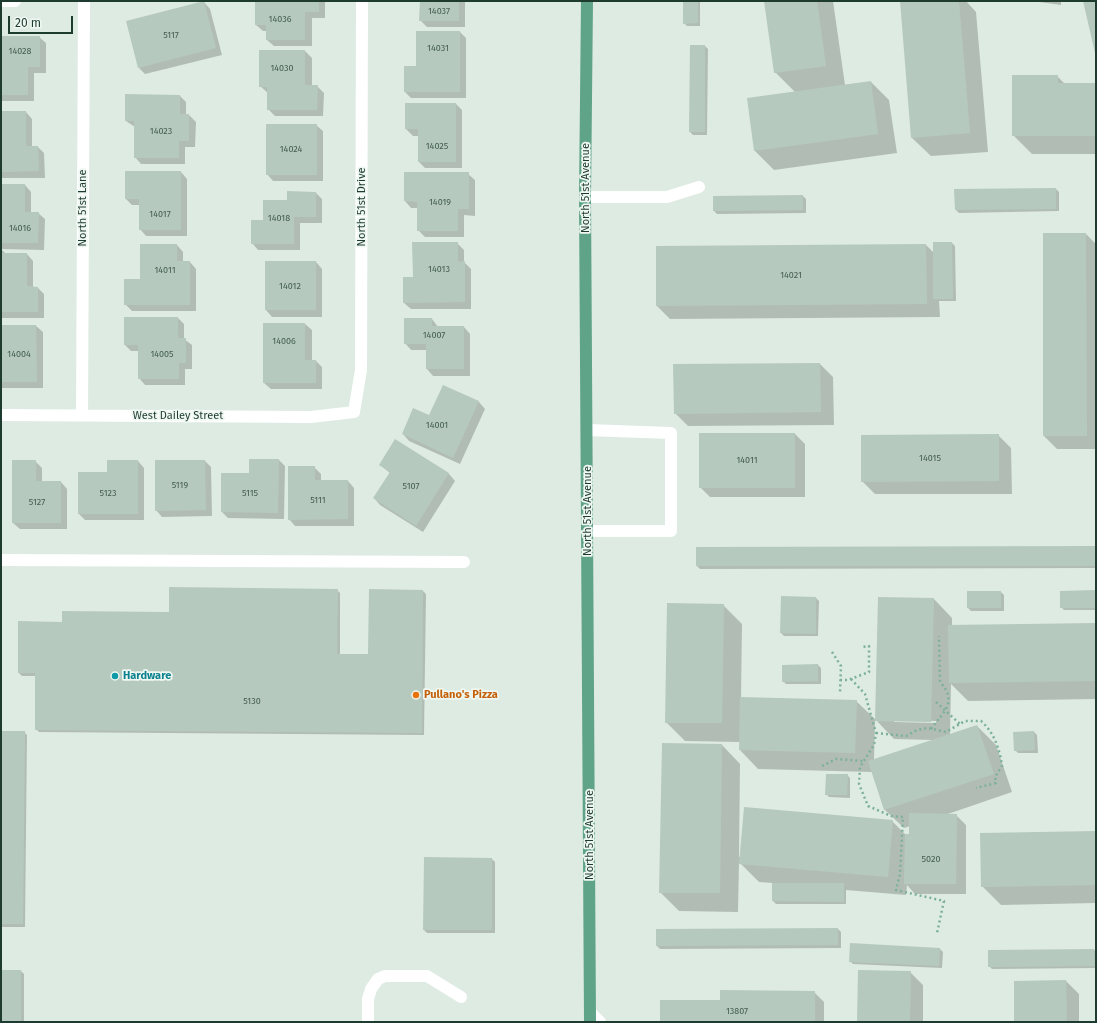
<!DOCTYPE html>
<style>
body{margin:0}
#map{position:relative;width:1097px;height:1023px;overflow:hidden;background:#deebe3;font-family:"Fira Sans",sans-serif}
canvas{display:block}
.frame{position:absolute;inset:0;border:2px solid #1e3b2f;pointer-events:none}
.scale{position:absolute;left:8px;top:16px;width:65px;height:18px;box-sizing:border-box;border:2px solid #1e3b2f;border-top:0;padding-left:5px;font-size:12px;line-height:14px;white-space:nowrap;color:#1e3b2f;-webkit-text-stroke:3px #eef7f1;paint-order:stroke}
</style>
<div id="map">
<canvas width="1097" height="1023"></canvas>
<div class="frame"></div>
<div class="scale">20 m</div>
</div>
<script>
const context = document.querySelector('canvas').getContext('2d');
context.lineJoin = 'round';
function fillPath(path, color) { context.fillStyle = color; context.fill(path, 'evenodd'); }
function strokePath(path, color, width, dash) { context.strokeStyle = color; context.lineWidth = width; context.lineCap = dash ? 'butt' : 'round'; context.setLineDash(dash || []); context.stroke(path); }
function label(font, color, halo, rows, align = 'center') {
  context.font = font + ' "Fira Sans",sans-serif'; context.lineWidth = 3.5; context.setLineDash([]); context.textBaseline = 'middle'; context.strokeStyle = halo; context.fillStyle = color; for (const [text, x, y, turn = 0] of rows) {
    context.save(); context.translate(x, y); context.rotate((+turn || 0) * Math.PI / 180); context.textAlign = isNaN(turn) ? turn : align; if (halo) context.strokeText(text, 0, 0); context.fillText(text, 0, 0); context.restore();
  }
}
fillPath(new Path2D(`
 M256,1H325V18H312V46H274L267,40V31H263L256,25Z
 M421,1H465V27H427L420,20Z
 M684,1H700V26H687L684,23Z
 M765,1H833L845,85L871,82L889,100L897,153L774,170L755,151L748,99L795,92L775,72Z
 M901,1H966L976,12L988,152L931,156L912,138Z
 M1032,1H1061V5Z
 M204,2L210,9L222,55L145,74L139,68Z
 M460,32L466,38V98H411L405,92L417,67Z
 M1,37H39L46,43V73H34V101H1Z
 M691,46H705L708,49L707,135H693L690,132Z
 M260,51H305L312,58V86H317L324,93L323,116H275L268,109V93L260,86Z
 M1057,76L1065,84H1096V154H1032L1013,135Z
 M180,96L186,102V115H189L196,122L195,147H185V164H141L135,157V127L126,121Z
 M456,104L462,110V168H425L419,162V136H413L406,129Z
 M1,112H26L32,119V147H38L44,153L45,178H1Z
 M316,125L323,131V181H273L267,174Z
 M181,172L187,179V236H146L140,229V205H132L126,199Z
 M405,173L468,174L475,180V216L464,215V237H425L418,230V208H411L405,201Z
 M1,185H25L31,192V213H38L45,219L44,250L1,249L6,254H27L33,261V287L38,288L44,294V318H1Z
 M1056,189L1059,192V211L959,213L956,210Z
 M316,193L322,199V223H300V250H258L252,243L264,221L288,201Z
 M803,196L806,199V213L717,214L714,211Z
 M1044,234H1086L1096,244V449H1057L1044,436Z
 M457,243L464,250V262L471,269V309H411L404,303L414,278Z
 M952,243L955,246L956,301H939L940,317L670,319L657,306L926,245L934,253Z
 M177,245L183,252V262H190L196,269V311H132L125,304L141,280Z
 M266,262H316L322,269V317H272L266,310Z
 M178,318L184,324V339L192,345V369H185V385H145L139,378V351H131L125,345Z
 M432,319L438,327H464L470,334V376H433L427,369V350H411L405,343Z
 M264,324H305L312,330V361H316L322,367V389H271L264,383Z
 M1,326H36L43,332V388H1Z
 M820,364L833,377L834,425L688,426L675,413Z
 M444,387L479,402L485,409L460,464L409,441L403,434L430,417Z
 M700,434H795L805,444V497H710L700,487Z
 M998,435L1011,448L1012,494H875L862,481Z
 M395,440L449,474L455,481L423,532L380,505L374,498L390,473L380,465Z
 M279,460L285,466L284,519L228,518L222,512L250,474Z
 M35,461L42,468V482H61L67,489V529H20L13,523Z
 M138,461L144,468V520H85L79,514L108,473Z
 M205,461L211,467L212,516L162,517L156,510Z
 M1,465L2,466V528H1Z
 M314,467L321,474V481H348L354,488V526H295L289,519Z
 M1096,547V568L700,569L697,566V548Z
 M337,590L340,593V655H369L423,591L426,594L424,735L39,732L36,729V676H22L19,673L63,623L170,613Z
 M968,592H1001L1004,595V611H971L968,608Z
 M1096,592V610H1064L1061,607Z
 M782,597L816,598L819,601L818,636H784L781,633Z
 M934,599L952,618V626L1096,624V699L968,701L951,684L950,735L977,726L996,745L1012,792L945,815H956L966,825V894H915L907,885L906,895L846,890V904H776L773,901V883L759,882L739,862L738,912L679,911L660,892L722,745L740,764L739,857L892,821L906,835H910V826L904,828L885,810L872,772L758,769L740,750V742L685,741L666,722L723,605L742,624L741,698L856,701L875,719L874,760L934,740L894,739L876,720ZM894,720L936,721V723L894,722Z
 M818,665L821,668V684H786L783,681V666Z
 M1,732H24L27,735L25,927H1Z
 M1034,732L1037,735L1038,753H1018L1015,750L1014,733Z
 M847,775L850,778V798L829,797L826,794Z
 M1096,832V903L1001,905L982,886Z
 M425,858L492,859L495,862V933H427L424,930Z
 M838,929L841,932V948L660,949L657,946Z
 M940,949L943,952L942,968L853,964L850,961Z
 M1094,950L1096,951V968L992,969L989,966V951Z
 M1,971H21L24,974V1022H1Z
 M910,972L923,985V1022H858Z
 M1066,981L1079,994V1022H1015Z
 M814,992L824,1002V1022H661L721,1001Z`), '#0003');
fillPath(new Path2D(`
 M204,1L216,48L138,68L126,21Z
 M255,1H319V12H305V40H266V25H255Z
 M420,1H459V21H419Z
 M683,1H698V23L683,24Z
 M764,1H817L826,66L774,73Z
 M900,1H959L970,133L911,138Z
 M1083,1H1096V53H1095Z
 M416,31H460V92H404V66H416Z
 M1,36H40V67H28V95H1Z
 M690,45H705V132H689Z
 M259,50H305V85H318L317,110H267V87H259Z
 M1012,75H1058V83H1096V136H1012Z
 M871,81L878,134L754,151L747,98Z
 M125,94L180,95V114H189V141H179V158H134V121H125Z
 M405,103H456V162H418V129H405Z
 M1,111H26V146H38L39,171L1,172Z
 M266,124H317V175H266Z
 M125,171H181V230H139V199H125Z
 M404,172H469V209H458V231H417V202L404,201Z
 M1,184H25V212H39L38,243H1Z
 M1056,188V209L955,210L954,189Z
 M287,191L316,192V217H294V244H251V220H263V200H287Z
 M803,195V210L713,211V196Z
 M1043,233H1086L1087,436H1043Z
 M412,242H458V262L465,261V302L403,303V277H413Z
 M933,242H952L953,299H933Z
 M140,244H177V261H190V305H124V279H140Z
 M926,244L927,304L656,306V246Z
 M1,253H27V286L38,287V312H1Z
 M265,261H316V310H265Z
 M124,317H178V338H186V363H179V379H138V345H124Z
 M404,318H432V326H464V369H426V344H404Z
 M263,323H305V360H316V383H263Z
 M1,325H36L37,382H1Z
 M820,363L821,412L674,414L673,364Z
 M443,385L479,401L453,458L402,434L413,408L429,415Z
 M699,433H795V488H699Z
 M999,434V481L861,482V435Z
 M395,439L449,473L416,526L373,498L390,472L379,465Z
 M249,459H279L278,513L221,512V473H249Z
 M12,460H36V481H61V523H12Z
 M107,460H138V514H78V472H107Z
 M155,460H205L206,510L155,511Z
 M288,466H315V480H348V519L288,520Z
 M1096,546V566H696V547Z
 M169,587L338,589L337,654H368L369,589L423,590L422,733L35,730V673H18V621L62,622V611L169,612Z
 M1096,590V608H1060V591Z
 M967,591H1001V608H967Z
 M781,596L816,597V634L780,633Z
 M878,597L934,598L931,722L875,721Z
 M667,603L724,604L722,723H665Z
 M1096,623V681L949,683L948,625Z
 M818,664V681L782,682V665Z
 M740,697L857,700L855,753L739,750Z
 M977,725L994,774L884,810L868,761Z
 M1,731H25L23,924H1Z
 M1034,731L1035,750L1014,751L1013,732Z
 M662,743L722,744L720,893H659Z
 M826,774H848L847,795H825Z
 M744,807L893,820L888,877L739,864Z
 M909,813L957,814L956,884H904L905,834H909Z
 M1096,831V885L981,887L980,833Z
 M424,857L492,858V930H423Z
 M772,883H844V902L772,901Z
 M838,928V945L656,946V929Z
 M850,943L940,948L939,966L849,962Z
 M1094,949L1095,966L988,967V950Z
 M1,970H21V1022H1Z
 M858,970L911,971L910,1022H857Z
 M1066,980L1067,1022H1014V981Z
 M720,990L815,991V1022H660V1000H720Z`), '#b6c9be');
strokePath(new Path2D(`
 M832,652L841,666L840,692
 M851,679L865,694L876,733L874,745L860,767L859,784L868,806L891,816L903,817L900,874L896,890L944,901L937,933
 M840,680H848L869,672V646L861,647
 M936,702L960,724
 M931,729C944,711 958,702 940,682L939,636
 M876,733L906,736L917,730L928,728L946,732L965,721H981C994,732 1000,750 1002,766L995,777L996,783L976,788
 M822,766L836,759L863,761`), '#7cb198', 2.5, [2, 3]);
strokePath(new Path2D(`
 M585,197H667L699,187
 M587,430L671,433V531H588
 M1,560L464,562
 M590,1012L600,1022
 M368,1022V999L371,989L378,979L385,976H427L461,997`), '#fff', 12);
strokePath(new Path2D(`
 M1,1H15
 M1,415L311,417L354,412L361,370L362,1
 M82,416L84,1`), '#fff', 12);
strokePath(new Path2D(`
 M587,1L585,197L590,1022`), '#5fa388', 12);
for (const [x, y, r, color] of [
 [115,676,4,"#0f9aa8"],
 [416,695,4,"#e8710a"]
]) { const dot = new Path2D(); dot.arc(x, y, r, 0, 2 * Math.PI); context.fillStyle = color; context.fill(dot); strokePath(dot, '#eef7f1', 1.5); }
label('9px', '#445e53', null, [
 ["14037",439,11],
 ["14036",280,19],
 ["5117",171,35],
 ["14031",438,48],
 ["14028",20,51],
 ["14030",282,68],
 ["14023",161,131],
 ["14025",437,146],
 ["14024",291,149],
 ["14019",440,202],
 ["14017",160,214],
 ["14018",279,218],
 ["14016",20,228],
 ["14013",439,269],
 ["14011",165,270],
 ["14021",791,275],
 ["14012",290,286],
 ["14007",434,335],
 ["14006",284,341],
 ["14004",19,354],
 ["14005",162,354],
 ["14001",437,425],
 ["14015",930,458],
 ["14011",747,460],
 ["5119",180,485],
 ["5107",411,486],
 ["5123",108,493],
 ["5115",250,493],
 ["5111",318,500],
 ["5127",37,502],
 ["5130",252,701],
 ["5020",931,859],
 ["13807",737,1011]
]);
label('11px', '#1e3b2f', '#eef7f1', [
 ["North 51st Avenue",586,188,-90],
 ["North 51st Drive",362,207,-90],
 ["North 51st Lane",83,208,-90],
 ["West Dailey Street",178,416],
 ["North 51st Avenue",588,511,-90],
 ["North 51st Avenue",590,835,-90]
]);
label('bold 11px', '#0d838f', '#eef7f1', [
 ["Hardware",123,676]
], 'left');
label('bold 11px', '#c56008', '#eef7f1', [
 ["Pullano's Pizza",424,695]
], 'left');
</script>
